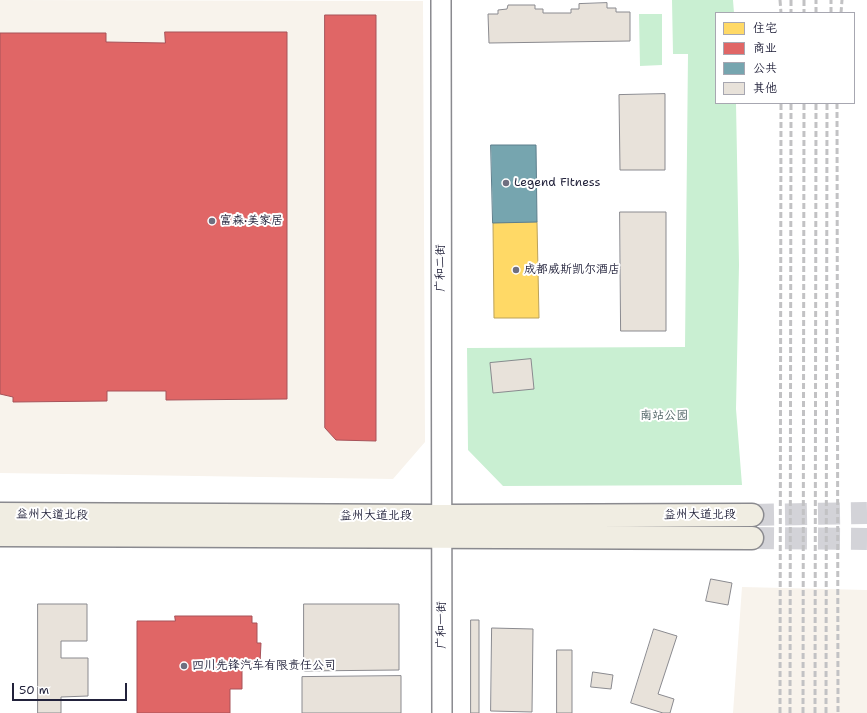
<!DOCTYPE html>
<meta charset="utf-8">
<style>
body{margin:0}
#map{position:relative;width:867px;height:713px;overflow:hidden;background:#fff;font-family:"Shantell Sans","LXGW WenKai TC",sans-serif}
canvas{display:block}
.legend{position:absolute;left:715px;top:12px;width:140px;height:92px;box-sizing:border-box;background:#fff;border:1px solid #a7a7b1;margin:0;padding:5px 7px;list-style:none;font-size:12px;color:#22223b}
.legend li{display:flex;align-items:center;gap:8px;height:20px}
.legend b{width:20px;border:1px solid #a7a7b1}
.scale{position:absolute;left:12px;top:683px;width:115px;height:18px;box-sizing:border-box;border:2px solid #22223b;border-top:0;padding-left:5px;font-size:12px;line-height:14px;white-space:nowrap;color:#22223b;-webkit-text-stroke:3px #fff;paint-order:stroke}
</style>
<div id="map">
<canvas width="867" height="713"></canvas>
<ul class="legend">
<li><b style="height:11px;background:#ffd966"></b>住宅</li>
<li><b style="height:11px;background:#e06666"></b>商业</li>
<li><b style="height:11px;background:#76a5af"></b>公共</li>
<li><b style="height:11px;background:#e8e2da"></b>其他</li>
</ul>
<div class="scale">50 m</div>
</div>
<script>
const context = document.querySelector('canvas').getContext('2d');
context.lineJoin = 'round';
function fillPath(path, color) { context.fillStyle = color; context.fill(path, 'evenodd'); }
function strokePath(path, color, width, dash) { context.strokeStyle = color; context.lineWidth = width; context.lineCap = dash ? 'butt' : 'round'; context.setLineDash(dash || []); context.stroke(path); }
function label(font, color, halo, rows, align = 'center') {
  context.font = font + ' "Shantell Sans","LXGW WenKai TC",sans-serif'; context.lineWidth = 4; context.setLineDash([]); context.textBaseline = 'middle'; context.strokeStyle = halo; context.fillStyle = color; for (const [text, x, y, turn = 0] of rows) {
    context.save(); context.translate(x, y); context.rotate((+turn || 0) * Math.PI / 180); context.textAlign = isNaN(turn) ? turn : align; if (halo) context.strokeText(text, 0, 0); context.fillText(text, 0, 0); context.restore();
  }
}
fillPath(new Path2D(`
 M0,0L423,1L425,442L393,479L0,473Z
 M742,587L867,590V713H733Z`), '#f8f3ec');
fillPath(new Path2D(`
 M672,0H733L734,13H716V103H736L739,265L736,409L742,485L503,486L468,450L467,348L685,347L688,54H673Z
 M639,14H662V65L640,66Z`), '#c9efd2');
const homes = new Path2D(`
 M537,222L539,318H494L493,223Z`);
fillPath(homes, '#ffd966');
strokePath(homes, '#bda259', 1);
const shops = new Path2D(`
 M325,15H376V441L336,440L325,428Z
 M165,32H287V399L166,400V391H107V401L13,402V397L0,394V33H106V42L165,43Z
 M175,616H252V623H257V643H261L260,663H230V669H242V689H230V713H137V621H175Z`);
fillPath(shops, '#e06666');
strokePath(shops, '#a75259', 1);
const public = new Path2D(`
 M491,145H536L537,222L493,223Z`);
fillPath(public, '#76a5af');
strokePath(public, '#5d7e8c', 1);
const building = new Path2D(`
 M607,3V8H616V12H630V41L489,43L488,14H498V10L507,9L508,5H535V9H543V13H571V9H579V4Z
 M665,94V170H620L619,95Z
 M620,212H666V331H621Z
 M531,359L534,389L493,393L490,363Z
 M711,579L732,583L728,605L706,601Z
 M38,604H87V641H61V658H88V696L61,697V713H38Z
 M304,604H399V670L304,671Z
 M471,620H479V713H471Z
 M492,628L533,629L532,712L491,711Z
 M654,629L677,636L658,694L674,699L670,713H663L631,703Z
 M557,650H572V713H557Z
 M593,672L613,675L611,689L591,687Z
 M401,676V713H302V677Z`);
fillPath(building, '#e8e2da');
strokePath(building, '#8a8a8f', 1);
strokePath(new Path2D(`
 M752,515L867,513
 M752,538L867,539`), '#d3d3d8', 22, [22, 11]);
const minor = new Path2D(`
 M441,0L442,713`);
const major = new Path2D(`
 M0,514L441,516L752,515
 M0,535L752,538`);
strokePath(minor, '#8a8a8f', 22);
strokePath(major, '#8a8a8f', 25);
strokePath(minor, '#fff', 19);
strokePath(major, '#f0ede2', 22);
strokePath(new Path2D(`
 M780,0L781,13
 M791,0V13
 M804,0V13
 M816,13V0
 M831,13V0
 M841,13L842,0
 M837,103L838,713
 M780,713L781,103
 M790,713L791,103
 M803,713L804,103
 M815,713L816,103
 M826,713L827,103`), '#c2c2c4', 3, [6, 3]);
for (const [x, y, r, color] of [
 [506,183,4,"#6f6f80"],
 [212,221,4,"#6f6f80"],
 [516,270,4,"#6f6f80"],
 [184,666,4,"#6f6f80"]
]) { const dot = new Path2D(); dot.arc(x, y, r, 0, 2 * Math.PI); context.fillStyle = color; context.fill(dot); strokePath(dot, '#fff', 1.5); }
label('12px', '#22223b', '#fff', [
 ["Legend Fitness",514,183],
 ["富森·美家居",220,221],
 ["成都威斯凯尔酒店",524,270],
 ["四川先锋汽车有限责任公司",192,666]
], 'left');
label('12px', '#22223b', '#fff', [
 ["广和二街",441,268,-90],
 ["益州大道北段",52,515,1],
 ["益州大道北段",700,515],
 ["益州大道北段",376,516],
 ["广和一街",442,625,-90]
]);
label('12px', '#475c5e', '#fff', [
 ["南站公园",664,416]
]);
</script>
